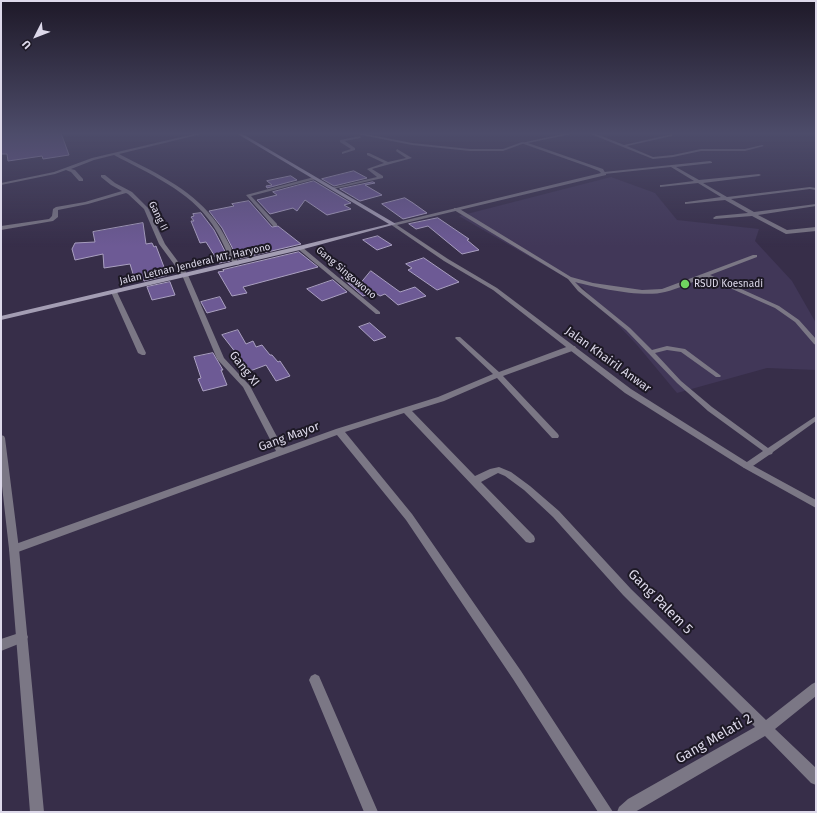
<!DOCTYPE html>
<style>
body{margin:0}
#map{position:relative;width:817px;height:813px;overflow:hidden;background:#372e49;font-family:"Fira Sans",sans-serif}
canvas{display:block}
.frame{position:absolute;inset:0;border:2px solid #ddd9ea;pointer-events:none}
.north{position:absolute;left:16px;top:16px;width:40px;height:40px;-webkit-text-stroke:3px #1d1925;paint-order:stroke;rotate:228deg;font-size:11px;font-weight:700;line-height:16px;text-align:center;color:#ddd9ea}
.north::after{content:'';display:block;margin:auto;width:14px;height:18px;background:#ddd9ea;clip-path:polygon(50% 0,100% 100%,50% 72%,0 100%)}
</style>
<div id="map">
<canvas width="817" height="813"></canvas>
<div class="frame"></div>
<div class="north">U</div>
</div>
<script>
const context = document.querySelector('canvas').getContext('2d');
context.lineJoin = 'round';
function fillPath(path, color) { context.fillStyle = color; context.fill(path, 'evenodd'); }
function strokePath(path, color, width, dash) { context.strokeStyle = color; context.lineWidth = width; context.lineCap = dash ? 'butt' : 'round'; context.setLineDash(dash || []); context.stroke(path); }
function label(font, color, halo, rows, align = 'center') {
  context.font = font + ' "Fira Sans",sans-serif'; context.lineWidth = 4; context.setLineDash([]); context.textBaseline = 'middle'; context.strokeStyle = halo; context.fillStyle = color; for (const [text, x, y, turn = 0] of rows) {
    context.save(); context.translate(x, y); context.rotate((+turn || 0) * Math.PI / 180); context.textAlign = isNaN(turn) ? turn : align; if (halo) context.strokeText(text, 0, 0); context.fillText(text, 0, 0); context.restore();
  }
}
fillPath(new Path2D(`
 M611,177L655,193L677,220L759,229L755,241L792,281L816,323V370L767,368L677,393L637,345L582,287L459,216Z`), '#413758');
const building = new Path2D(`
 M1,133H61L69,155L43,159L42,156L8,161L7,154H1Z
 M354,171L367,178L334,186L322,179Z
 M291,176L297,180L267,188L266,186L272,185L267,181Z
 M314,181L351,203L344,205L351,209L327,215L305,200L297,211L293,208L270,214L257,200L277,195L273,192Z
 M373,182L375,183L365,185L382,195L360,201L340,189Z
 M405,198L413,203L427,213L403,219L382,204Z
 M249,201L272,227L278,226L301,244L238,259L222,228L209,211L234,206L232,204Z
 M201,213L214,230L230,261L219,263L206,242L200,243L191,221H194L191,217L194,216L193,214Z
 M438,218L469,239L467,240L479,250L462,254L428,226L416,229L409,224Z
 M143,223L146,244L152,243L154,247L156,246L167,275L144,281L143,279L137,280L136,276L134,277L130,264L104,268L103,254L75,260L72,249L75,243L95,242L93,232Z
 M378,236L392,245L377,250L363,240Z
 M299,252L318,267L243,287L247,293L232,296L218,272L224,271L223,270Z
 M424,258L459,282L437,290L408,270L412,268L406,264Z
 M371,271L400,292L415,287L426,296L398,305L385,294L380,296L374,292L363,296L341,277H342L356,288Z
 M333,280L347,292L322,301L307,289Z
 M170,282L175,295L152,300L147,287Z
 M220,297L226,308L207,313L201,302Z
 M370,323L386,337L374,341L359,327Z
 M238,330L246,344L253,341L256,347L262,345L270,355H272L278,362L280,361L290,376L276,381L266,365L250,371L222,335Z
 M213,353L223,370H221L227,385L203,391L198,379L201,378L194,357Z`);
fillPath(building, '#6d5a95');
strokePath(building, '#aaa0c1', 1);
fillPath(new Path2D(`
 M454,208H458L571,277L593,283L642,290L662,289L753,255H757V257L710,275L779,306L799,320L816,339V345L814,344L795,322L775,308L705,277C692,282 678,289 665,292C643,298 597,288 575,282L582,289L630,328L652,350L667,346L685,349L720,375L721,376L720,377H716L681,352L667,350L655,353L681,381L712,407L768,448L816,416V421L773,452L772,454L769,455L750,468H744L743,466L744,464L763,451L708,411L677,383L626,330L578,291L568,279L454,210Z`), '#7b7785');
fillPath(new Path2D(`
 M198,133H206L119,154C152,171 190,188 213,218C224,232 231,248 239,264L238,265H234C226,252 221,237 212,224C190,191 148,173 114,155L94,160L71,169L75,170L83,179V181H79L71,172L66,170L55,174L1,185V183L54,172L92,158Z
 M351,133H361L412,143L470,149H503L522,142L525,143L503,151H470L412,145Z
 M588,133H594L624,145L672,134V136L627,146L653,157L673,155L701,149H745L762,145L764,146L745,151H701L673,157L653,159Z
 M360,136L361,138L345,141L355,148V150L342,154V152L351,149L340,142V140Z
 M397,149L412,158L372,169L383,176V178L333,189L331,188L377,177L367,169L384,163L367,155V153H369L388,162L406,158L396,151Z
 M710,161L712,162V163L676,167L699,180L759,174L761,175L759,176L703,183L727,197L810,187L816,188V190L810,189L731,199L754,212L816,204V206L758,215L787,230L816,227V231L786,234L752,216L714,219L713,218L716,216L748,213L725,200L685,204V202H687L721,197L698,183L660,187V185H662L694,181L671,167L604,174L602,173L604,172Z
 M101,175H105L115,183L132,192L148,208L165,244L188,275L224,358L250,386L283,448L336,429L438,397L493,374L456,339L455,338L456,337H460L499,372L569,346H575L576,348L575,350L503,376L558,434L559,436L558,438H552L497,378L444,401L412,411L475,476L490,469L499,467L511,472L530,486L559,511L631,589L766,720L812,684L816,682V696L775,729L816,768V785L811,783L765,736L635,812H617L619,807L628,799L755,727L623,595L553,517L524,490L505,476L498,473L481,482L534,536L535,539L534,542L530,543L526,542L404,413L345,432L412,514L521,671L613,812H598L513,679L406,520L337,435L18,552L14,553L10,552L9,549L10,546L276,451L243,387L217,359L182,275L159,244L144,209L128,194L126,193L88,204L58,210V217L53,221L1,230V226L49,219L52,216L53,209L56,207L85,202L122,191L111,185L101,177Z
 M314,177H316V179L251,196L277,224V226H273L246,195Z
 M298,247H302L380,312V314H376L298,249Z
 M114,290L117,292L146,353L145,355H142L138,353L111,292Z
 M22,632L26,633L28,637L26,641L1,651V639Z
 M315,674L319,676L378,812H364L309,680L311,676Z`), '#7b7785');
fillPath(new Path2D(`
 M567,133H577L528,143L603,169L606,174V175L397,225L448,259L497,288L631,389L750,464L816,500V508L744,468L625,393L493,290L444,261L390,224L601,173L599,171L589,167L521,143Z
 M1,435L4,436L5,438L19,549L44,812H30L9,549L1,477Z`), '#7b7785');
fillPath(new Path2D(`
 M236,133H241L396,224L300,250L1,320V316L299,246L389,224Z`), '#a39db3');
const sky = context.createLinearGradient(0, 0, 0, 247);
sky.addColorStop(0, '#1e1928');
sky.addColorStop(0.54, '#4d4c6a');
sky.addColorStop(1, '#4d4c6a00');
context.fillStyle = sky;
context.fillRect(0, 0, 817, 247);
for (const [x, y, r, color] of [
 [685,284,5,"#70d35f"]
]) { const dot = new Path2D(); dot.arc(x, y, r, 0, 2 * Math.PI); context.fillStyle = color; context.fill(dot); strokePath(dot, '#1d1925', 1.5); }
label('10px', '#ddd9ea', '#1d1925', [
 ["Gang II",158,216,64],
 ["Jalan Letnan Jenderal MT. Haryono",195,264,-13],
 ["Gang Singowono",346,273,40]
]);
label('10px', '#ddd9ea', '#1d1925', [
 ["RSUD Koesnadi",694,284]
], 'left');
label('12px', '#ddd9ea', '#1d1925', [
 ["Jalan Khairil Anwar",608,360,36],
 ["Gang XI",244,369,52],
 ["Gang Mayor",289,437,-20]
]);
label('14px', '#ddd9ea', '#1d1925', [
 ["Gang Palem 5",660,602,45],
 ["Gang Melati 2",714,739,-30]
]);
</script>
